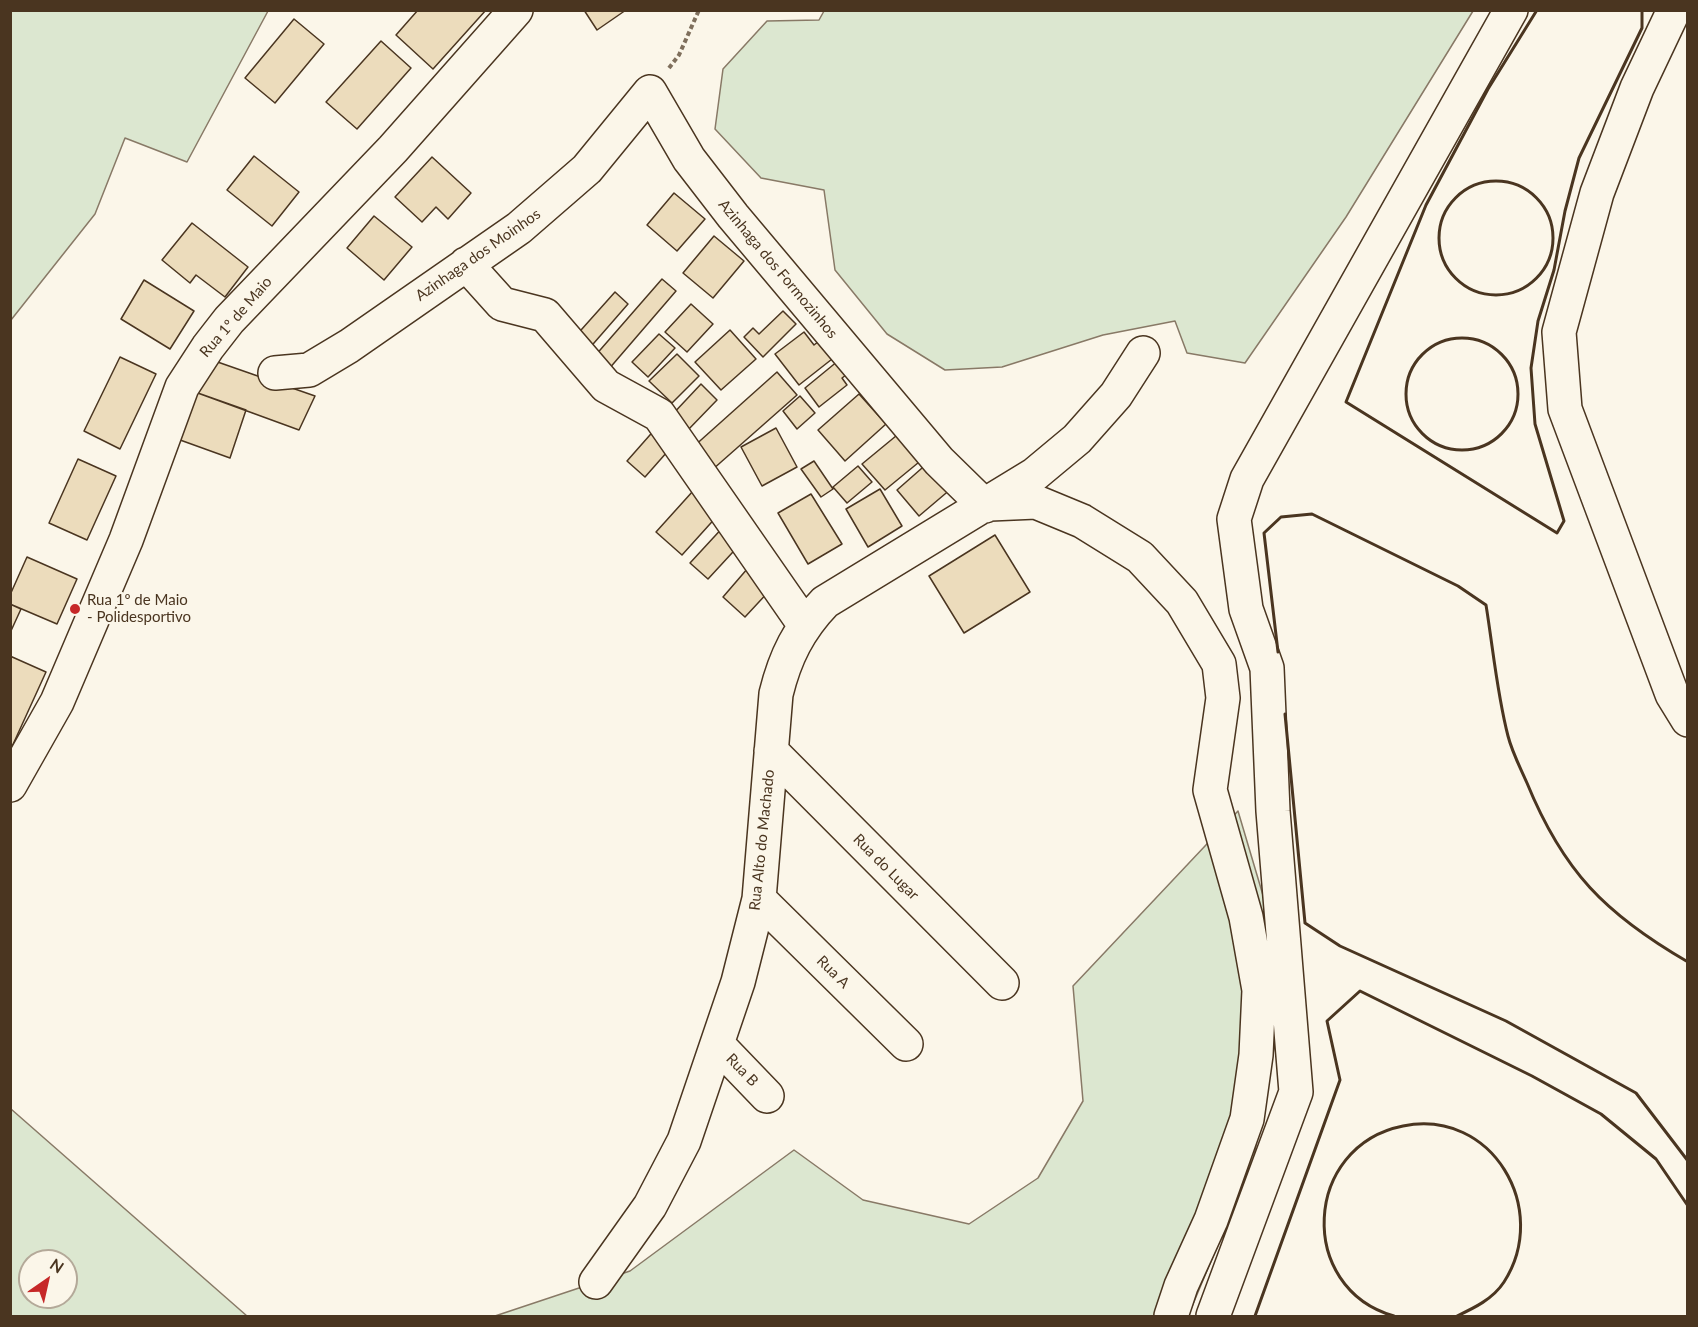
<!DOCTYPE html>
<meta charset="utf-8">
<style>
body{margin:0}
#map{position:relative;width:1698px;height:1327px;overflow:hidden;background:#fbf6e9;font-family:Lato,sans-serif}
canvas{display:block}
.frame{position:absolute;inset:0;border:12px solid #4a3520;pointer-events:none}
.north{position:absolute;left:18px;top:1249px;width:60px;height:60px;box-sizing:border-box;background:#fbf6e9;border:2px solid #b4a999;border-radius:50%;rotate:34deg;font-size:16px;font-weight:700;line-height:24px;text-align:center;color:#4a3520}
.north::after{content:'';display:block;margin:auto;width:21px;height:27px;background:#c62828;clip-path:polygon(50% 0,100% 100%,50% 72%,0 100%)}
</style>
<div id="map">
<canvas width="1698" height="1327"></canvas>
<div class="frame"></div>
<div class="north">N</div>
</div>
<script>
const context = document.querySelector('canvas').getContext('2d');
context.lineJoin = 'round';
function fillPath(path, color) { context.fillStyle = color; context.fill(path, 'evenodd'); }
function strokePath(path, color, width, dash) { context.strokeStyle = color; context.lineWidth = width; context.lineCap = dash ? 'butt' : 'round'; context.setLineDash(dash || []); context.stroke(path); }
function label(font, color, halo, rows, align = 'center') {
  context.font = font + ' Lato,sans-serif'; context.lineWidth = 4.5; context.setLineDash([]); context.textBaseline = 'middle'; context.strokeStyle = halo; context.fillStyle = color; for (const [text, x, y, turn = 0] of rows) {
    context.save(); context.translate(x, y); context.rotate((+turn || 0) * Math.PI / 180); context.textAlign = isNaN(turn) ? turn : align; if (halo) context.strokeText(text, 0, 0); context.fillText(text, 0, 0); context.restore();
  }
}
const green = new Path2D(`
 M11,10L268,11L187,162L125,138L95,214L11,320Z
 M824,11V10L1473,11L1346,217L1245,363L1187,353L1175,321L1103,335L1002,367L945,370L887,334L835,270L824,190L761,178L715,129L723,69L767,21L819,20Z
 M1238,811L1273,929L1277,1032L1253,1161L1188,1316H495L630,1271L794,1150L863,1200L969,1224L1038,1178L1083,1101L1073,986Z
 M10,1109H11L247,1316H11ZM30,1261H66V1297H30Z`);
fillPath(green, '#dce7d0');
strokePath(green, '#887966', 1.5);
const building = new Path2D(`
 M418,10H486L433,69L396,35Z
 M584,10H626L597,30Z
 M294,19L324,44L275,103L245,78Z
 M381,41L411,68L357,129L326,102Z
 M254,156L299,192L272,226L227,190Z
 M432,157L471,193L448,219L436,207L422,222L395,197Z
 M674,193L705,219L677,251L647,225Z
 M374,216L412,247L384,280L347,248Z
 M192,223L248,267L225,297L196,275L190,283L162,260Z
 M714,236L744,261L713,298L683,273Z
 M662,279L676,291L608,370L594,357Z
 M144,280L194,311L170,349L121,319Z
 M615,292L628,304L587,351L573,339Z
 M691,304L713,324L687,352L665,332Z
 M783,311L796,324L763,357L744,337L753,328L759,334Z
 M730,330L756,359L721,390L695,362Z
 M804,332L814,345L828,334L841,352L799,385L775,354Z
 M659,334L675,348L648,377L632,362Z
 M677,354L699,376L672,403L649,381Z
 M844,356L854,369L842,378L847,385L819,407L805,388Z
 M120,357L156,374L120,449L84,431Z
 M209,359L315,396L299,430L195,392Z
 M777,372L797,395L712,470L692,448Z
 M701,384L717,400L686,432L670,417Z
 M195,392L246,410L230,458L169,436Z
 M859,394L886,424L845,461L818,430Z
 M800,396L815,413L797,429L783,411Z
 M657,427L675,443L645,477L627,461Z
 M776,428L797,467L762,486L741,447Z
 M902,431L924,458L885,490L862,464Z
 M78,459L116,476L87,540L49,523Z
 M814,461L833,489L821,497L801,469Z
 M930,461L952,488L919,516L897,490Z
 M858,466L872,482L847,503L833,487Z
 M880,489L902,526L868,547L846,509Z
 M693,491L719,514L682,555L656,532Z
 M811,494L842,544L808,564L778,513Z
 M726,524L744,540L708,579L690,563Z
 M995,535L1030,592L964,633L929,576Z
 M27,557L77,579L57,624L10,604V595Z
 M748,568L771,589L745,617L723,597Z
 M10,604L21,609L10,633Z
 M10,656L46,672L10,751Z`);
fillPath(building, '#ecdcbc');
strokePath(building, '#4a3520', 1.5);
const minor = new Path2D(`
 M1674,10L1637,88L1597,193L1559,332L1565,409L1672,694L1688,720
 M466,264L502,304L545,315L606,386L659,415L804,624
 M275,373L309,370L349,346L519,228L587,169L650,92L689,159L733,216L939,461L985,506
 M990,504L1036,502L1082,521L1140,557L1182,602L1219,664L1223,698L1210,790L1246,917L1259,990L1256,1055L1247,1119L1211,1220L1181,1286L1171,1316
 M771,751L1002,983
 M10,785L57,702L126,540L182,387L208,347L229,320L393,149L516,10
 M759,899L906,1044
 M717,1044L767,1096
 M596,1282L650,1206L684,1141L738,982L759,899L776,694C785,657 799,629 825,602L1035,474L1077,439L1116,395L1143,353
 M1213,1316L1296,1092L1273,811L1267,668L1246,609L1234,519L1247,479L1511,10`);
strokePath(minor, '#4a3520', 36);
strokePath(new Path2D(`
 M669,68L679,55L699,10`), '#7f6f5c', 4, [4.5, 3]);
strokePath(minor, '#fbf6e9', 33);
strokePath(new Path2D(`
 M1537,10L1488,89L1426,205L1346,402L1557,533L1564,521L1535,424L1531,368L1538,321L1554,270L1565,211L1579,158L1642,28V10
 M1439 238a57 57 0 1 1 114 0a57 57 0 1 1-114 0Z
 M1406 394a56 56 0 1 1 112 0a56 56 0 1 1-112 0Z
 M1278,652L1264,533L1281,517L1312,514L1458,586L1486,605C1493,648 1497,694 1508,736C1512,752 1520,767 1527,783C1563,871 1605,914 1688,962
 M1285,714L1305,923L1340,946L1506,1021L1636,1093L1688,1161
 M1255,1316L1340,1080L1327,1021L1360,991L1532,1076L1601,1114L1656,1159L1688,1206
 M1394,1316C1296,1288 1303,1146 1403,1126C1492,1108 1551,1209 1504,1282C1493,1299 1474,1308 1457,1316`), '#4a3520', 3);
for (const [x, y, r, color] of [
 [75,609,6,"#c62828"]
]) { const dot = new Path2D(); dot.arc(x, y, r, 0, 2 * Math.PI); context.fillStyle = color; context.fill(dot); strokePath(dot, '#fbf6e9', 2); }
label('15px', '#4a3520', '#fbf6e9', [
 ["Azinhaga dos Moinhos",478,255,-35],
 ["Azinhaga dos Formozinhos",778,269,50],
 ["Rua 1º de Maio",236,317,-49],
 ["Rua Alto do Machado",762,840,-84],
 ["Rua do Lugar",886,867,45],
 ["Rua A",833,972,45],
 ["Rua B",742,1070,46]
]);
label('15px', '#4a3520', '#fbf6e9', [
 ["Rua 1º de Maio",87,600],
 ["- Polidesportivo",87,617]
], 'left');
</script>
